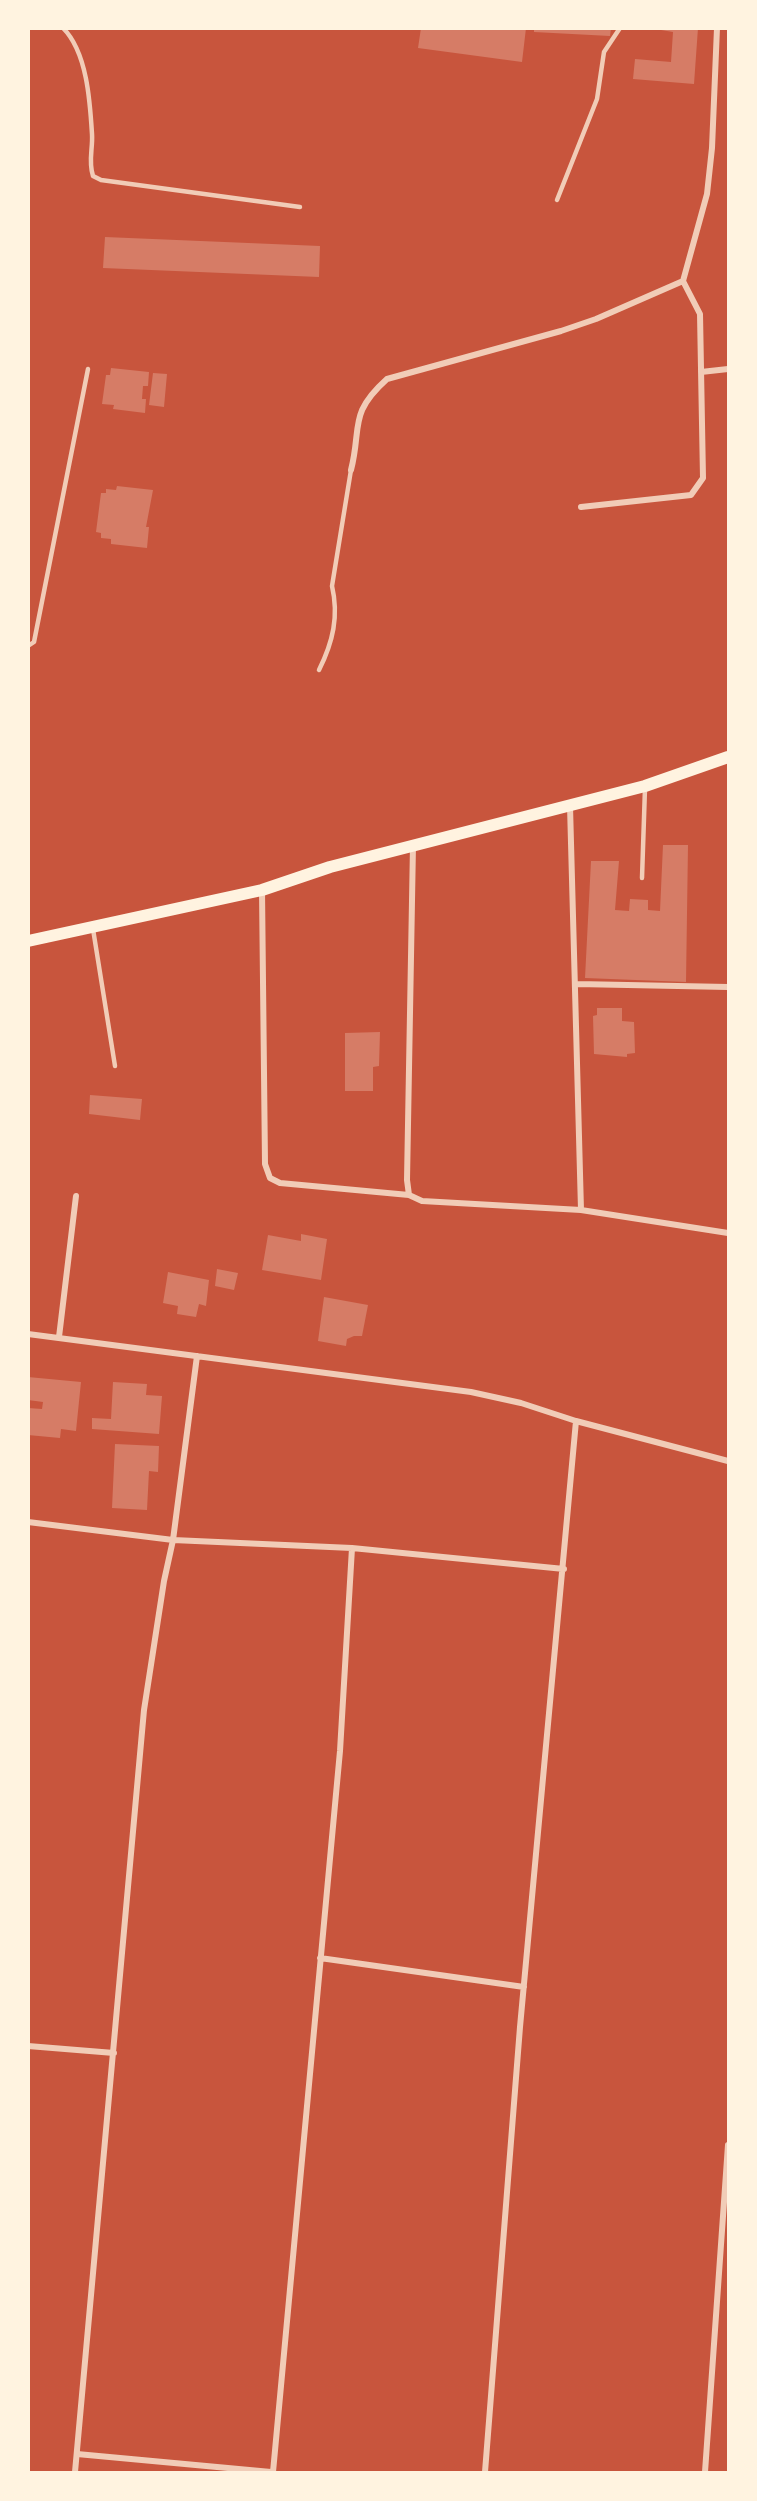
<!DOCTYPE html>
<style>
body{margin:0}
#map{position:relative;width:757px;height:2501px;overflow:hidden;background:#c8553d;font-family:"IBM Plex Sans",sans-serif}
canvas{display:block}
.frame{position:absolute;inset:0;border:30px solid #fff3e0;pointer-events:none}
</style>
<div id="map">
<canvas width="757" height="2501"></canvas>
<div class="frame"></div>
</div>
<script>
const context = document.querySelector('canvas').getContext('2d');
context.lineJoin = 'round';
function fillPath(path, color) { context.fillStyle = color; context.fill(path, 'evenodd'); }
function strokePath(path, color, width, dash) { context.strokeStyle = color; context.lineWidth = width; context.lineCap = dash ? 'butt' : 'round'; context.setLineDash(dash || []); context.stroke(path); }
fillPath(new Path2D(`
 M421,28H526L522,62L418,48Z
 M534,28H611L610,36L534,32Z
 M649,28H698L694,84L633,79L635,59L671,62L673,32Z
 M105,237L320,246L319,277L103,268Z
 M111,368L149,372L148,386H143L142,399H146L145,413L113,409L114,405L102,404L106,375H110Z
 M153,373L167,374L164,407L149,405Z
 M117,486L153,490L146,527H149L147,548L111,544V539L101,538V533L96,532L101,493H106V489L116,490Z
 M663,845H688L686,982L585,978L591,861H619L615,910L629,911L630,899L648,900V910L660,911Z
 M597,1008H622V1021L634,1022L635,1053L627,1054V1057L594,1054L593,1016L597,1015Z
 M380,1032L379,1066L373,1067V1091H345V1033Z
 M90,1095L142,1099L140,1120L89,1114Z
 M301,1234L327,1239L321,1280L262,1270L268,1235L301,1241Z
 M217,1269L238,1273L234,1290L215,1286Z
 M168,1272L209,1280L206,1306L199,1304L196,1317L177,1314L178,1306L163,1303Z
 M324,1297L368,1305L362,1336H354L347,1339L346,1346L318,1341Z
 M28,1377L81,1382L76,1431L61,1429L60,1438L28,1435V1408L42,1409L43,1402L28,1400Z
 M113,1382L147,1384L146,1395L162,1396L159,1434L92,1429V1418L111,1419Z
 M115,1444L159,1446L158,1472L149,1471L147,1510L112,1508Z`), '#d67c66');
strokePath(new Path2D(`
 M63,28C87,52 90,101 92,134C93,149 88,161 93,176L101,180L300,207
 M557,200L597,99L604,52L620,28
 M28,646L34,642L88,369
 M319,670C333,642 339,616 332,586L351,470
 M642,878L645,788
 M93,929L115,1066`), '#f1ccb7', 4.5);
strokePath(new Path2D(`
 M701,372L728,369
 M351,470C362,427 348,414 387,379L561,331L596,319L683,281L707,194L712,148L717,28
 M581,507L691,495L703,478L700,314L683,281
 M570,806L581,1210L728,1233
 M413,845L407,1180L409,1195L422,1201L581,1210
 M262,890L265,1164L270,1178L280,1183L409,1195
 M577,984L728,987
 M28,1334L471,1392L521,1403L576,1421L728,1461
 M59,1337L76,1196
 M28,1522L173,1540L352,1548L564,1569
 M320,1958L524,1987
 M28,2046L114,2053
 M77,2454L271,2472
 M75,2472L144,1710L164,1581L173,1540L197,1356
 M273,2472L340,1751L352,1548
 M485,2472L520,2027L576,1421
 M705,2472L728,2145`), '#f1ccb7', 6);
strokePath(new Path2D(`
 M28,941L262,890L330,867L645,786L728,757`), '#fff3e0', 12);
</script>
